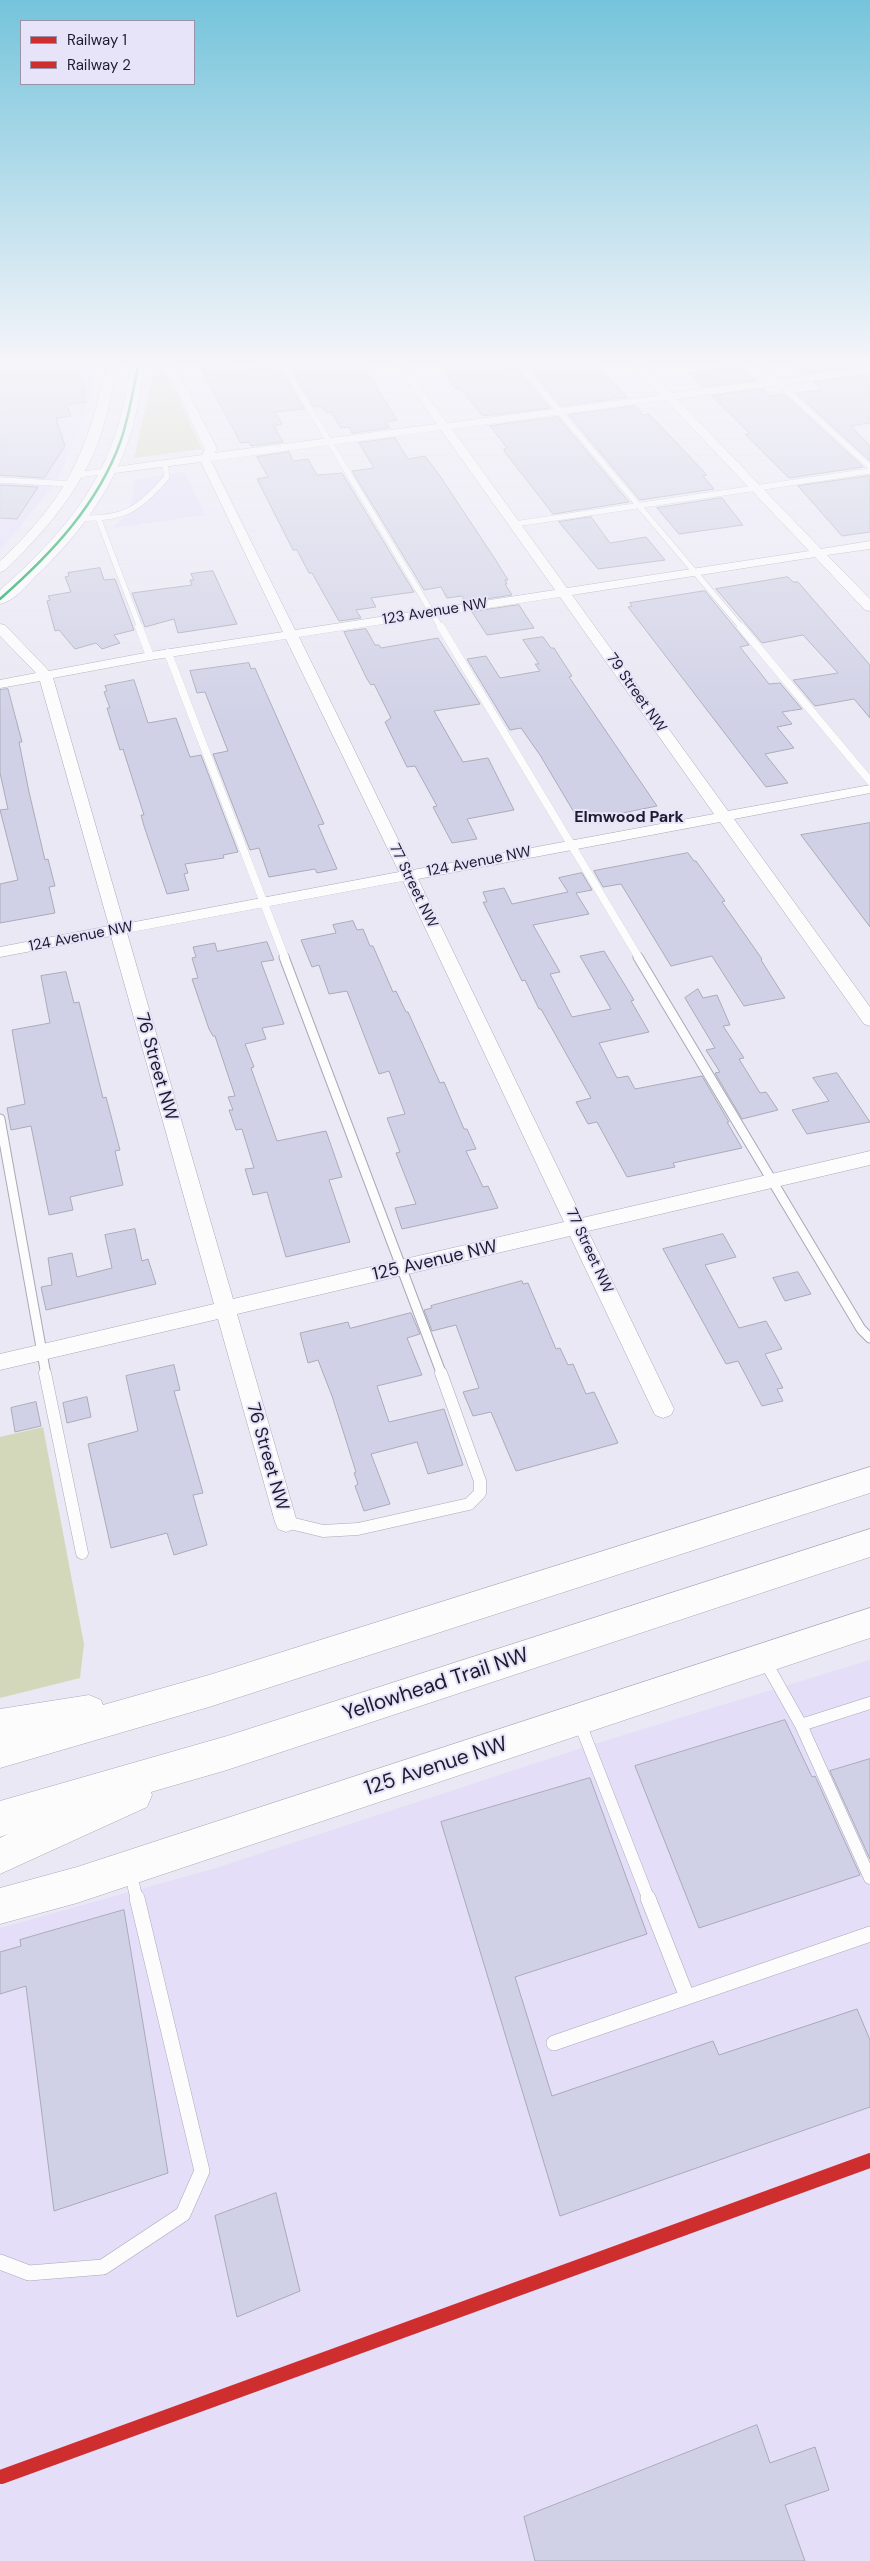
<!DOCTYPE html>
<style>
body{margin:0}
#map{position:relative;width:870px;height:2561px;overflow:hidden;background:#eae8f4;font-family:"DM Sans",sans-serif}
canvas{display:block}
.legend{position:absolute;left:20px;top:20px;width:175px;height:65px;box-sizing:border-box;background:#e7e3f9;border:1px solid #9793a8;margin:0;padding:6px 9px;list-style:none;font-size:15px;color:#1f1a2e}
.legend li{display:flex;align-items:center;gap:10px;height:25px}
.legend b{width:25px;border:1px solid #9793a8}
</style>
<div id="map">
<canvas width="870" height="2561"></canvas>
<ul class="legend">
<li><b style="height:6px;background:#cf2e2f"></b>Railway 1</li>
<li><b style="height:6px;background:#cf2e2f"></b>Railway 2</li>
</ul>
</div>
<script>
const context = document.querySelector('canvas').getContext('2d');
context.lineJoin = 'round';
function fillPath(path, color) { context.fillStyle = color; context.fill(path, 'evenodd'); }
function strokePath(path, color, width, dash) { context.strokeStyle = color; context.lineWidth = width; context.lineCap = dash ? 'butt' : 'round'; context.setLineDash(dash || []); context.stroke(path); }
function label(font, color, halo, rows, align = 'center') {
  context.font = font + ' "DM Sans",sans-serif'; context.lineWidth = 4; context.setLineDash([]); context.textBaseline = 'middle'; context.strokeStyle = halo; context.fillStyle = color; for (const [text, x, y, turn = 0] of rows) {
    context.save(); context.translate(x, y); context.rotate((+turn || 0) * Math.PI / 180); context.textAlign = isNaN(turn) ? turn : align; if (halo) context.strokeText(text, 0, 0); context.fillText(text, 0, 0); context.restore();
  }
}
fillPath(new Path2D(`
 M0,366H97L86,413L57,481L0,551Z
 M185,472L205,515L112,528L129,513L135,479Z
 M870,1660V2102L498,2235L870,2103V2561H0V1928L216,1868L591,1745Z`), '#e4def8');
fillPath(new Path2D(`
 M155,366H163L202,449L134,458Z
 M43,1427L84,1644L80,1678L0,1698V1437Z`), '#d4d8ba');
const building = new Path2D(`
 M0,366H75L86,394L83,395L86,402L66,405L71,416L56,418L65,446L44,478L0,475Z
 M200,366H223L228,373L279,366L304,409L275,412L282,424L274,426L283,442L251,446L249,442L241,443Z
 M290,366H364L397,420L386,422L389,428L352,433L349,427L341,428L331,412L327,413L322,406L314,407Z
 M440,366H508L511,370L517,369L550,408L483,416L459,388L456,389Z
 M540,366H598L627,397L561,406L529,368Z
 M796,366H861L804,374Z
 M741,367L755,380L703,387L689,373Z
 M870,375V423L851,426L870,446V461L796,393L822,390L814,382Z
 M764,389L771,396L784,394L863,467L789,478L745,434H750L712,396Z
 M635,406L643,415L649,414L652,417L707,475L703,476L714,489L640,500L569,415Z
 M558,417L629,502L553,514L504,451V449L507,448L490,426Z
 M395,438L408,459L425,456L440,476L495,559L508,580H505L507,584H505L512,595L466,602L462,596L447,598L441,587L424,590L352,471L374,468L359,443Z
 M289,452L293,461L308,459L317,475L342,473L414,592L371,598L376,607L356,610L361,618L339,621L312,573H309L297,550H293L257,479L268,477L257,457Z
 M870,476V532L842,536L798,486Z
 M0,485L38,487L17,519L0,518Z
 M722,498L743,525L679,534L657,508Z
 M591,517L610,543L646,537L665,560L598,569L559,522Z
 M100,568L104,580L115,579L134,630L114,635L120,643L102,649L96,643L75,649L59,630L55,631L47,601L50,600L48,596L71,592L65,577L69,576L68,573Z
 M213,571L237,624L178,633L174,619L145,627L132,593L192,585L190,580H194L191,574Z
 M788,577L793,582H798L870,665V718L854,699L815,706L793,680L838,673L803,635L762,643L716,589Z
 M705,591L749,645L740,647L769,684L780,683L802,709L782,712L792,724L777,727L794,748L765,754L788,783L766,787L628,607L632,606L630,603Z
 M519,605L534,628L487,635L472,612Z
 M366,629L375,645H379L381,648L438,638L480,704L434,711L463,762L488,758L514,810L467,819L477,839L452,843L433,807L437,806L415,766L407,767L385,722L391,718L374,684L371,685L367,679L344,632Z
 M543,637L551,648H554L572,676L569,677L657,806L583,821L581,818L578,819L540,755L521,728L510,730L467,659L486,656L500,678L540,671L535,664H539L523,640Z
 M249,663L251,669L255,668L324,824L318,825L337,869L317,873L315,869L269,877L259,848L250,850L213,754L228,751L205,692L197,693L190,671Z
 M134,680L148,723L176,718L190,757L201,755L238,852L223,855L224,858L185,864L188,873L184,874L189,890L167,894L144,826L141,815H144L123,749L120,750L107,708H110L104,692L107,691L105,686Z
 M8,689L22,742H19L29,792L45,860L48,859L55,886L49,887L55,913L0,923V884L18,880L0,810L8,809L0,773V690Z
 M870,823V927L801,835Z
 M688,853L694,861H696L725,901L722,902L762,959L761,960L785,998L744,1006L712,956L671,966L621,884L603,887L594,871Z
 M582,873L592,890L576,893L589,914L533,925L560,972L550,974L572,1017L611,1009L580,956L604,951L634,1000L631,1001L649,1032L599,1043L617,1078L628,1076L635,1089L702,1076L729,1122H727L742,1148L673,1163L675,1167L627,1177L597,1122L588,1124L576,1102L591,1098L541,1009H539L525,980L522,981L483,902H487L483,892L504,888L512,904L568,892L559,878Z
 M353,921L357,930L363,929L370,946H373L393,992L396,991L406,1012H408L440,1083L444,1082L464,1129H467L476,1149L466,1151L483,1187L488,1186L498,1208L402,1229L395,1208L416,1204L396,1153L400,1152L387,1118L405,1114L389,1071L379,1074L347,991L329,994L319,965L312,967L301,940L336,933L333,925Z
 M267,942L274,960L261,962L284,1024L262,1028L266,1039L245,1044L254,1067L251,1068L277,1141L326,1131L342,1177L329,1180L350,1242L286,1257L267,1192L253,1195L245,1169L254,1168L242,1129L236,1130L229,1110H233L228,1097L235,1096L215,1036H213L209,1029L192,979L198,978L192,958L196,957L193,947L215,943L217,951Z
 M66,972L74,1003L79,1002L103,1098L106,1097L120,1150L115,1151L123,1185L70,1197L73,1210L49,1215L31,1126L11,1130L7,1108L25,1104L12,1030L50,1023L41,976Z
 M698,989L703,998L717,995L730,1025L723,1026L744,1058L739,1059L760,1093L766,1092L778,1110L742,1119L715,1073L720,1072L706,1050L715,1048L685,998Z
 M837,1073L870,1122L807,1134L792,1110L829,1101L813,1078Z
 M135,1229L142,1261L148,1259L156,1284L46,1310L41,1287L52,1285L48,1258L72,1253L77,1277L112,1268L105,1235Z
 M723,1234L736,1257L705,1265L739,1328L766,1321L782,1349L765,1354L783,1388L777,1389L783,1401L762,1406L738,1361L726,1364L663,1249Z
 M798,1272L811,1294L785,1301L773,1278Z
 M522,1281L523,1284L528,1283L556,1349L560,1348L568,1365L573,1364L586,1394L594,1392L618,1443L516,1471L491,1412L473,1416L463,1392L479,1388L456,1325L432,1331L424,1310L432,1308L431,1306Z
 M411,1313L420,1334L407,1338L422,1375L377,1386L389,1422L444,1409L463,1465L428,1474L417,1442L371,1454L390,1504L364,1511L355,1486L358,1484L354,1473L356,1472L332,1396L318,1360L308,1363L300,1333L348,1322L350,1328Z
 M174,1365L180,1390L174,1391L203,1493L193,1495L207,1545L174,1555L167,1533L111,1548L88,1444L138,1431L126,1376Z
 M87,1397L91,1417L67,1423L63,1403Z
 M36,1402L41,1426L15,1432L11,1408Z
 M785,1720L812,1777L815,1776L860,1875L699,1928L635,1766Z
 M870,1759V1859L830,1771Z
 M590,1778L647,1934L515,1977L552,2096L713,2041L719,2055L857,2009L870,2040V2107L560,2216L441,1822Z
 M124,1910L168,2173L54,2211L26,1986L0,1994V1952L21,1946L20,1940Z
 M276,2193L300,2291L237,2317L215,2216Z
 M757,2425L770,2463L815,2447L829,2490L785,2505L805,2561H535L524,2517Z`);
fillPath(building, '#d0d1e6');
strokePath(building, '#aaabb9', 1);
const laneFar4 = new Path2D(`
 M284,366L441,628
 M521,366L742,628
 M760,366L870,467
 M77,475L107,471
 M0,480L72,484
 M77,518C122,520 138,511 167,477L165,464
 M99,520L140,628
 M515,524L870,471`);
const laneFar3 = new Path2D(`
 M139,627L150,656
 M441,627L639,958
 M741,627L870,781
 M168,653L285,958`);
const laneFar2 = new Path2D(`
 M284,957L442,1375
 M638,957L861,1329L870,1338
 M0,1119L46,1375`);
const laneFar1 = new Path2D(`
 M45,1373L82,1553
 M286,1522L323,1531L358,1529L469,1504L480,1493V1481L441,1373
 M765,1661L801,1725L870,1703
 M579,1721L649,1900
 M801,1725L870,1878
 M130,1871L137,1900`);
const lane = new Path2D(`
 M648,1898L687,1997
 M554,2043L870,1934
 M0,2262L29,2273L103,2267L183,2214L202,2171L137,1898`);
const street = new Path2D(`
 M107,366H117C112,390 108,414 100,437C81,490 45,532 4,571L0,572V561C67,498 86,455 107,366Z
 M165,366H175L217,449L214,453L437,424L396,366H406L447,423L660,395L634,366H645L671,393L870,367V373L677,399L821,549L870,541V549L827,555L870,599V611L865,610L815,557L572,595L728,811L870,785V793L734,819L870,1007V1026L864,1024L720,822L418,879L582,1218L870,1151V1165L588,1231L674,1409L671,1415L663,1418L655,1415L570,1236L237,1314L297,1522L294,1529L286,1532L278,1529L275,1522L218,1319L0,1370V1354L214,1304L111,936L0,957V947L109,926L40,681L0,688V680L36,673L0,636V624L5,625L49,671L150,652L283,632L201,462L107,474L101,471L107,468L202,455L205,449ZM666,400L809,551L567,588L452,429ZM441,430L555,590L295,630L211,461ZM560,597L714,814L413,870L299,637ZM286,639L399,872L124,924L53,678L150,660ZM403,881L564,1222L233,1299L127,933Z`);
const secondary = new Path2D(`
 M131,366H145C140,391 137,417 128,441C111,493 75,539 36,576C26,586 14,601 0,604V590C47,549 92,501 113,441C122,417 126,391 131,366Z
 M870,1608V1638L77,1903L0,1924V1888L77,1867Z`);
const highway = new Path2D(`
 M870,1467V1493L209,1707L0,1768V1709L89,1695L101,1700L103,1705L209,1675Z
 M870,1529V1557L227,1770L151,1792L152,1795L147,1807L0,1874V1838L8,1834L0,1837V1801L227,1736Z`);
strokePath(laneFar4, '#aba8b6', 6);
strokePath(laneFar3, '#aba8b6', 8);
strokePath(laneFar2, '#aba8b6', 11);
strokePath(laneFar1, '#aba8b6', 13);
strokePath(lane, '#aba8b6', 16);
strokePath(street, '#aba8b6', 1);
strokePath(secondary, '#aba8b6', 1);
strokePath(highway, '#aba8b6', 1);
strokePath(laneFar4, '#fcfcfd', 5.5);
strokePath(laneFar3, '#fcfcfd', 8);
strokePath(laneFar2, '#fcfcfd', 9);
strokePath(laneFar1, '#fcfcfd', 12);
strokePath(lane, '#fcfcfd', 15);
fillPath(street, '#fcfcfd');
fillPath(secondary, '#fcfcfd');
fillPath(highway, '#fcfcfd');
strokePath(new Path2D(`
 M0,599C51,554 98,505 121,440C129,416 133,391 138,366`), '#00a651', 2.5);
strokePath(new Path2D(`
 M0,2474L870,2157`), '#cf2e2f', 8);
strokePath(new Path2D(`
 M2,2480L870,2164`), '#cf2e2f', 8);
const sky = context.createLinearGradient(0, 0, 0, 725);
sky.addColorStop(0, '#75c4db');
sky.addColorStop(0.5, '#f6f5fa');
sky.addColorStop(1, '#f6f5fa00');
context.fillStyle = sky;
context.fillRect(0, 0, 870, 725);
label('15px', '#1f1a2e', '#e7e3f9', [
 ["123 Avenue NW",435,612,-9],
 ["79 Street NW",636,693,55],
 ["124 Avenue NW",479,862,-11],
 ["77 Street NW",413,886,64],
 ["124 Avenue NW",81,937,-11],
 ["77 Street NW",589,1251,65]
]);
label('bold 16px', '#1f1a2e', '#e7e3f9', [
 ["Elmwood Park",629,818]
]);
label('18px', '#1f1a2e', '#e7e3f9', [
 ["76 Street NW",156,1067,74],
 ["125 Avenue NW",435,1261,-13],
 ["76 Street NW",267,1457,74]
]);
label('21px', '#1f1a2e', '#e7e3f9', [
 ["Yellowhead Trail NW",436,1685,-18],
 ["125 Avenue NW",436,1767,-18]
]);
</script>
